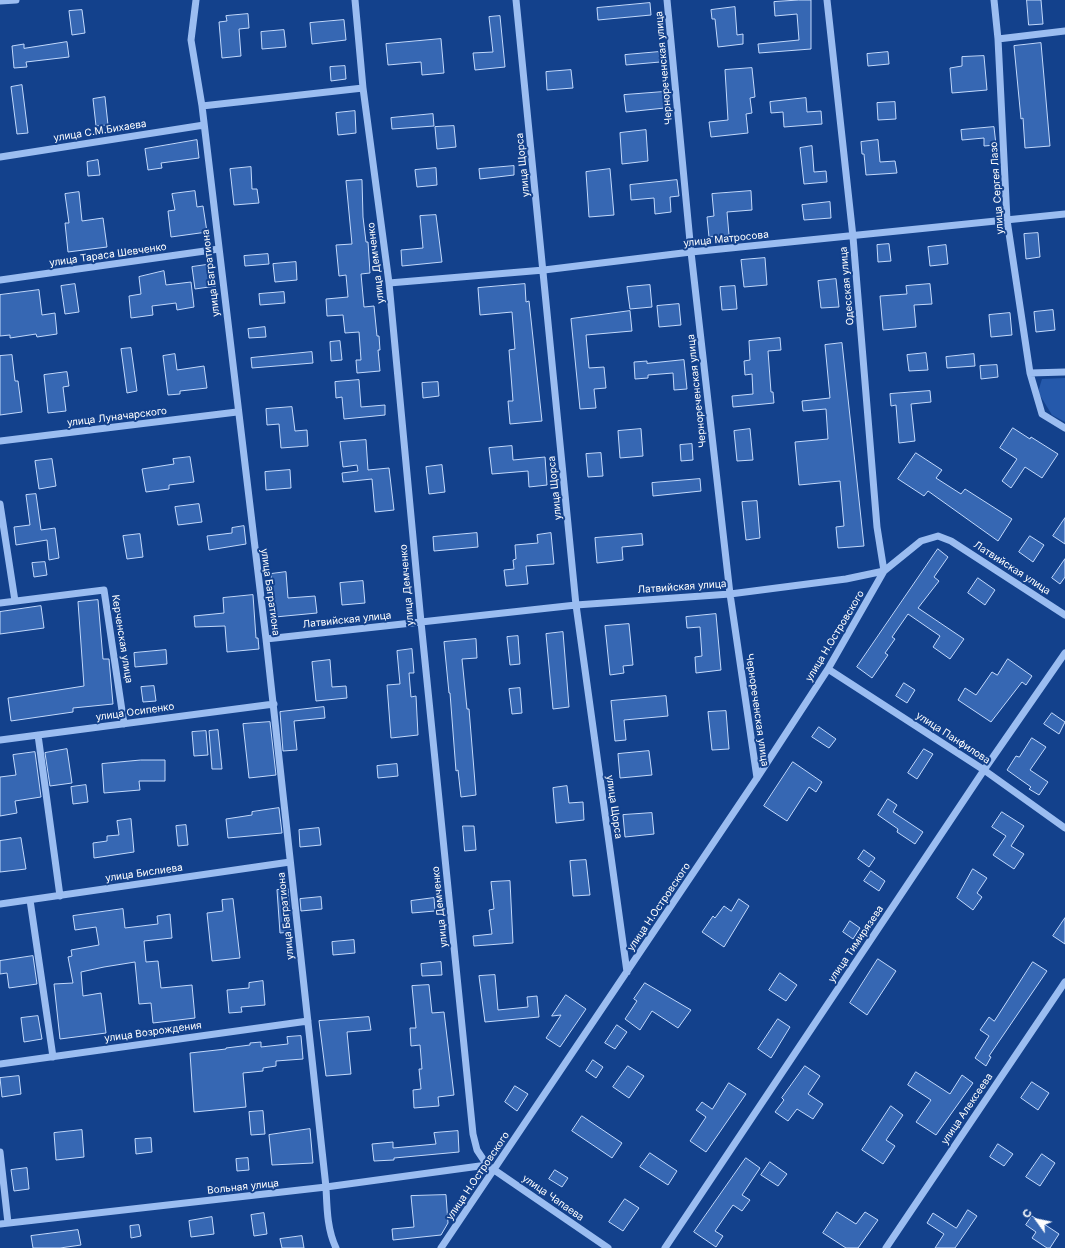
<!DOCTYPE html>
<meta charset="utf-8">
<style>
body{margin:0}
#map{position:relative;width:1065px;height:1248px;overflow:hidden;background:#13418c;font-family:Inter,sans-serif}
canvas{display:block}
.north{position:absolute;left:1017px;top:1200px;width:40px;height:40px;-webkit-text-stroke:3px #13418c;paint-order:stroke;rotate:303deg;font-size:11px;font-weight:700;line-height:16px;text-align:center;color:#fff}
.north::after{content:'';display:block;margin:auto;width:14px;height:18px;background:#fff;clip-path:polygon(50% 0,100% 100%,50% 72%,0 100%)}
</style>
<div id="map">
<canvas width="1065" height="1248"></canvas>
<div class="north">С</div>
</div>
<script>
const context = document.querySelector('canvas').getContext('2d');
context.lineJoin = 'round';
function fillPath(path, color) { context.fillStyle = color; context.fill(path, 'evenodd'); }
function strokePath(path, color, width, dash) { context.strokeStyle = color; context.lineWidth = width; context.lineCap = dash ? 'butt' : 'round'; context.setLineDash(dash || []); context.stroke(path); }
function label(font, color, halo, rows, align = 'center') {
  context.font = font + ' Inter,sans-serif'; context.lineWidth = 4; context.setLineDash([]); context.textBaseline = 'middle'; context.strokeStyle = halo; context.fillStyle = color; for (const [text, x, y, turn = 0] of rows) {
    context.save(); context.translate(x, y); context.rotate((+turn || 0) * Math.PI / 180); context.textAlign = isNaN(turn) ? turn : align; if (halo) context.strokeText(text, 0, 0); context.fillText(text, 0, 0); context.restore();
  }
}
fillPath(new Path2D(`
 M1065,378V422L1052,415L1038,392L1042,379Z`), '#2559ab');
const building = new Path2D(`
 M799,0H811V49L759,53L758,44L799,40L797,14L775,16L774,2Z
 M1027,0H1041L1043,24L1029,25Z
 M650,3L651,15L598,20L597,8Z
 M735,7L737,35L743,34V44L718,47L715,19H712L711,10Z
 M82,10L85,33L72,35L69,11Z
 M248,14L249,28L239,29L241,56L222,58L219,22L227,21L226,16Z
 M500,16L505,67L475,70L473,53L493,52L489,17Z
 M344,20L346,40L312,44L310,23Z
 M284,30L286,47L262,49L261,32Z
 M441,39L444,73L422,75L421,62L388,65L386,44Z
 M67,42L69,57L26,62L27,67L14,68L12,46L24,44V48Z
 M1041,43L1050,146L1025,148L1023,118L1021,119L1014,46Z
 M659,52L660,62L626,65L625,55Z
 M888,52L889,64L868,66L867,54Z
 M984,56L987,90L952,93L950,68L962,66V57Z
 M345,66L346,79L331,81L330,67Z
 M752,68L755,97L750,98L752,113L746,114L748,133L711,137L709,122L728,120L725,70Z
 M571,70L573,88L547,90L546,72Z
 M22,85L28,133L17,134L11,87Z
 M663,92L665,108L626,112L624,95Z
 M105,97L108,125L96,126L93,99Z
 M806,98L807,112L821,111L822,124L784,127L783,112L771,113L770,102Z
 M895,102L896,119L878,120L877,103Z
 M355,111L356,133L338,135L336,113Z
 M433,114L434,126L392,129L391,118Z
 M454,126L456,147L437,149L435,127Z
 M994,127L996,145L984,146V138L962,140L961,130Z
 M646,130L648,161L622,164L620,133Z
 M197,140L199,158L161,163L162,168L148,170L145,149Z
 M878,140L880,162L895,161L897,173L866,175L864,154H862L861,142Z
 M812,146L814,172L826,171L827,182L804,184L800,148Z
 M98,160L100,175L88,176L87,162Z
 M514,166V175L480,179L479,169Z
 M251,167L252,189H257L259,203L234,205L230,169Z
 M436,168L437,185L417,187L415,170Z
 M610,169L614,215L589,217L586,172Z
 M362,180L363,217L366,242H368L370,273L361,274L364,307L374,306L377,336H379L380,350H378L380,371L357,373L356,360H361L359,332L345,333L343,315L327,316L326,299L348,297L346,275L339,276L336,245L352,244L346,181Z
 M677,180L679,196L670,197L671,212L655,214L654,198L631,200L630,185Z
 M195,191L197,207L203,206L207,232L171,237L168,211L175,210L172,194Z
 M751,191L752,210L727,212L729,235L709,237L707,217L714,216L712,194Z
 M79,192L82,221L103,218L107,247L68,252L65,223H69L65,194Z
 M830,202L831,218L804,220L802,205Z
 M436,215L442,262L402,266L401,250L423,248L420,216Z
 M1038,233L1040,257L1026,259L1024,234Z
 M889,244L891,261L878,262L877,245Z
 M946,245L948,264L930,266L928,247Z
 M268,254L269,264L245,266L244,256Z
 M765,258L767,285L744,287L741,260Z
 M296,262L297,280L275,282L273,264Z
 M213,264L216,286L195,289L192,267Z
 M164,271L166,285L191,282L194,307L177,310L176,303L152,306L153,315L131,318L129,296L141,294L139,277Z
 M836,279L839,307L821,308L818,281Z
 M75,284L79,312L65,314L61,286Z
 M525,284L526,302L529,301L542,421L510,424L508,401H513L509,350L515,349L512,312L480,315L478,288Z
 M930,284L932,304L914,305L916,327L883,330L880,296L907,294L906,286Z
 M650,285L652,307L630,309L627,287Z
 M735,286L737,309L722,310L720,287Z
 M39,290L42,315L55,313L57,334L37,337L36,334L10,338V335L0,336V295Z
 M284,292L285,303L260,305L259,294Z
 M679,304L681,325L659,327L657,306Z
 M1053,310L1055,330L1036,332L1034,312Z
 M630,311L632,331L586,335L589,368L604,367L606,388L594,389L596,408L580,409L571,319Z
 M1010,313L1012,335L991,337L989,315Z
 M265,327L266,337L249,338L248,329Z
 M780,338L781,350L768,351L771,392H773L774,403L733,407L732,396L753,394L752,374L745,375L744,361L750,360L749,341Z
 M340,341L342,360L331,361L330,342Z
 M842,343L864,546L838,548L836,527L844,526L840,481L799,485L795,442L828,439L826,409L803,411L802,401L830,398L825,345Z
 M131,348L137,391L127,393L121,349Z
 M312,352L313,363L252,368L251,358Z
 M926,353L928,370L909,371L907,355Z
 M175,354L177,370L204,366L207,388L180,391V394L168,395L163,356Z
 M974,354L975,366L947,368L946,357Z
 M12,355L15,381H18L22,412L0,415V356Z
 M684,360L687,389L674,390L673,373L648,375V378L635,379L634,362L647,361V363Z
 M997,365L998,377L981,379L980,366Z
 M67,372L69,386L63,387L66,411L48,413L44,375Z
 M359,380L361,407L385,405V415L344,419L342,397L336,398L335,382Z
 M438,382L439,396L423,398L422,383Z
 M930,391L931,402L911,404L915,441L899,443L896,405L891,406L890,394Z
 M292,407L295,431L307,430L308,446L281,448L279,424L267,425L266,409Z
 M1013,428L1030,439L1031,437L1058,454L1042,478L1025,467L1011,488L1002,481L1017,459L1000,448Z
 M641,429L643,456L620,458L618,431Z
 M750,429L753,460L737,461L734,431Z
 M366,440L368,470L389,468L394,510L375,512L372,479L343,482L342,473L358,471L357,465L343,467L340,442Z
 M692,444L693,460L681,461L680,445Z
 M512,446L513,460L545,457L547,485L529,487L528,471L492,474L489,448Z
 M601,453L603,476L588,477L586,454Z
 M916,453L942,470L936,478L961,494L965,489L1012,519L998,541L928,491L924,496L898,479Z
 M190,457L194,482L169,485V489L146,492L142,469L174,464L173,459Z
 M52,459L56,486L39,489L35,461Z
 M442,465L445,492L429,494L426,467Z
 M290,470L291,488L266,490L265,472Z
 M700,479L701,491L653,496L652,483Z
 M36,494L41,530L55,528L59,558L49,560L47,540L16,545L14,527L30,525L26,495Z
 M757,501L760,538L746,540L742,502Z
 M199,504L202,522L178,525L175,507Z
 M1065,518V544L1053,536Z
 M244,526L246,544L209,550L207,536L232,533V528Z
 M477,533L478,547L434,551L433,537Z
 M551,533L554,564L526,566L528,584L506,586L504,570L514,569L513,560L516,559L515,545L538,543L537,535Z
 M140,534L143,557L127,559L123,536Z
 M642,534L643,545L622,547L623,560L597,563L595,538Z
 M1030,536L1044,545L1033,562L1019,552Z
 M938,549L948,557L934,577L939,581L918,608L964,639L950,659L933,647L940,636L908,614L892,637L895,639L885,653L888,655L872,678L857,667Z
 M1065,559V577L1060,584L1052,578Z
 M45,562L47,575L34,577L32,563Z
 M286,572L288,598L315,596L317,613L275,617L271,574Z
 M978,578L995,590L985,605L968,593Z
 M363,581L365,603L342,605L340,583Z
 M253,595L256,638H258L259,649L227,652L225,626L195,627L194,616L224,613L223,598Z
 M98,600L103,659H109L113,704L73,708V712L11,721L8,698L84,686L78,602Z
 M41,606L44,628L0,634V612Z
 M716,614L721,670L696,673L695,657L702,656L700,627L687,628L686,617Z
 M629,624L633,665L623,666L624,673L610,675L605,626Z
 M563,632L569,707L553,709L546,634Z
 M518,636L520,664L510,665L507,637Z
 M476,639L477,658L462,659L467,709H469L476,795L461,797L458,770L456,771L450,693H449L444,642Z
 M412,649L414,673H409L411,697L416,696L418,735L391,738L387,685L400,684L397,651Z
 M166,650L167,664L135,667L134,653Z
 M1008,659L1032,676L1026,685L1022,682L991,722L958,700L965,688L976,695L992,672L997,675Z
 M330,660L332,687L346,686L347,698L316,701L312,662Z
 M904,683L915,690L907,703L896,696Z
 M154,686L156,701L143,702L141,687Z
 M520,688L522,713L512,714L509,689Z
 M666,696L668,716L624,720L626,740L615,741L611,701Z
 M324,707L325,718L294,721L297,750L283,751L280,712Z
 M726,711L729,749L712,750L708,712Z
 M1052,713L1065,722L1059,734L1044,724Z
 M270,722L276,775L249,778L243,724Z
 M819,727L836,739L829,748L812,737Z
 M218,730L222,769H212L209,731Z
 M206,731L208,755L194,756L192,732Z
 M1032,738L1046,747L1030,770L1048,782L1039,795L1029,789L1031,787L1007,770L1016,756L1019,757Z
 M67,749L72,783L50,786L45,753Z
 M924,749L933,754L917,779L908,773Z
 M649,751L652,775L620,778L618,754Z
 M35,752L41,797L15,801L17,813L0,816V777L16,775L13,755Z
 M141,760H165V781H139L140,790L104,793L102,764Z
 M793,762L822,782L816,792L809,787L787,821L764,806Z
 M397,764L398,776L378,778L377,766Z
 M86,785L88,802L73,804L71,787Z
 M567,786L569,803L583,802L584,820L556,823L553,788Z
 M888,799L897,805L893,812L923,832L915,844L897,832L898,829L878,815Z
 M279,808L282,833L228,838L226,819L252,815V812Z
 M1002,812L1024,826L1011,846L1024,854L1014,869L993,855L1006,836L992,827Z
 M652,813L654,834L625,837L623,815Z
 M131,819L134,852L94,858L93,843L107,841V836L119,835L117,821Z
 M186,825L188,845L178,846L176,826Z
 M463,826H474L476,850L465,851Z
 M319,828L321,845L300,847L299,830Z
 M21,838L26,869L0,872V841Z
 M864,850L875,858L869,867L858,859Z
 M586,860L590,895L573,896L570,861Z
 M973,869L987,878L977,893L982,897L973,910L957,898Z
 M871,871L885,881L879,891L864,881Z
 M510,881L513,943L474,946L473,936L492,934L489,910L494,909L491,882Z
 M288,889L291,932L280,933L277,890Z
 M321,897L322,909L301,911L300,899Z
 M434,898L435,911L412,913L411,901Z
 M233,899L240,958L212,961L207,913L223,911L222,900Z
 M739,899L749,906L724,947L702,932L713,916L715,918L724,906L731,911Z
 M123,909L125,928L158,924L157,916L170,914L172,938L144,941L146,962L158,961L161,988L192,985L195,1018L153,1023L151,1003L139,1004L135,962L104,967L81,972L83,996L101,993L106,1033L60,1039L54,984L73,983L68,957L72,956L71,950L99,945L96,927L75,930L73,916Z
 M1065,918V944L1053,936Z
 M850,921L860,928L853,939L843,932Z
 M354,940L355,953L333,955L332,942Z
 M33,956L37,984L9,988L7,973L0,974V961Z
 M878,959L896,971L867,1015L850,1003Z
 M441,962L442,975L422,976L421,964Z
 M1033,962L1047,971L989,1056L991,1057L986,1066L975,1058L989,1036L980,1030L989,1017L994,1021Z
 M780,973L797,985L786,1001L769,990Z
 M495,975L498,1010L528,1007L527,997L537,996L539,1017L485,1022L479,976Z
 M263,981L265,1005L241,1007L242,1012L229,1013L227,990L249,988V983Z
 M645,983L691,1010L678,1028L652,1011L640,1030L625,1019L637,1001L634,999Z
 M429,985L432,1013L444,1012L454,1095L438,1097L439,1106L414,1108L413,1090L421,1089L419,1069H422L420,1045L411,1046L410,1028H416L412,986Z
 M566,995L586,1009L560,1047L546,1038L561,1015L552,1016Z
 M38,1016L42,1039L24,1042L21,1018Z
 M369,1017L371,1030L347,1032L351,1074L326,1076L319,1021Z
 M778,1019L790,1027L771,1058L758,1049Z
 M617,1025L627,1032L615,1049L605,1043Z
 M301,1036L303,1059L276,1061V1066L263,1068V1071L243,1073L246,1107L194,1112L190,1053L226,1049V1048L250,1045V1043L261,1042V1047L288,1044L287,1037Z
 M593,1060L603,1067L596,1078L586,1071Z
 M628,1066L644,1076L629,1098L613,1087Z
 M805,1066L820,1076L808,1094L823,1104L813,1119L797,1109L788,1121L775,1112L784,1100L782,1098Z
 M916,1072L950,1094L962,1075L973,1083L936,1135L916,1122L931,1100L908,1085Z
 M19,1076L21,1094L2,1097L0,1078Z
 M1032,1082L1049,1093L1038,1110L1021,1098Z
 M729,1083L746,1094L706,1152L690,1141L706,1117L696,1110L702,1102L712,1109Z
 M515,1086L528,1094L517,1111L505,1102Z
 M891,1106L903,1115L886,1140L895,1146L883,1164L862,1150Z
 M263,1111L265,1134L251,1135L249,1112Z
 M582,1116L622,1143L612,1158L572,1131Z
 M310,1129L313,1163L272,1165L269,1135Z
 M82,1130L84,1157L56,1160L54,1133Z
 M458,1131L459,1152L394,1158V1160L374,1161L372,1144L393,1142V1148L436,1144L434,1133Z
 M151,1138L152,1152L136,1154L135,1139Z
 M998,1144L1013,1154L1004,1166L990,1157Z
 M650,1153L677,1171L668,1185L640,1167Z
 M1042,1154L1055,1163L1040,1186L1026,1177Z
 M248,1158L249,1170L237,1171L236,1159Z
 M746,1158L760,1168L742,1195L750,1200L742,1211L733,1205L715,1231L723,1236L716,1247L694,1232Z
 M770,1162L787,1174L778,1186L761,1175Z
 M27,1168L29,1189L14,1191L11,1170Z
 M555,1170L568,1178L562,1187L549,1179Z
 M446,1195L448,1223L441,1235L393,1240L392,1229L414,1227L411,1196Z
 M625,1199L639,1208L623,1231L609,1222Z
 M968,1210L977,1216L955,1248H935L944,1234L927,1223L933,1213L956,1228Z
 M837,1212L856,1224L865,1212L878,1220L858,1248H846L823,1233Z
 M264,1213L267,1234L254,1236L251,1215Z
 M1032,1216L1059,1234L1050,1248H1047L1032,1238L1036,1232L1026,1225Z
 M212,1217L214,1234L191,1237L189,1221Z
 M139,1225L141,1236L131,1238L130,1226Z
 M78,1230L81,1245L60,1248H33L31,1236Z
 M302,1236L304,1248H282L280,1239Z`);
fillPath(building, '#3667b3');
strokePath(building, '#c2d9fc', 1);
strokePath(new Path2D(`
 M196,0L191,40L202,106L266,639L326,1187C327,1208 327,1229 336,1248
 M355,0L363,88L389,283L421,622L473,1134L477,1150L487,1165L608,1248
 M516,0L576,605L627,972
 M667,0L691,252L730,594L757,778
 M827,0L853,237L877,527L884,571
 M994,0L998,39L1007,220L1030,373L1042,414L1065,428
 M0,1L16,0
 M998,39L1065,31
 M202,106L363,88
 M0,157L204,125
 M0,280L219,249
 M389,283L544,270L691,252L1065,214
 M1030,373L1065,372
 M0,441L237,412
 M0,504L15,601
 M0,603L104,590L124,724
 M266,639L576,605L730,594L846,579L884,571L921,541L938,536L951,541L1065,615
 M828,669L984,770L1065,828
 M38,735L60,896
 M0,740L274,704
 M30,900L53,1057
 M0,904L290,862
 M0,1064L308,1021
 M0,1152L8,1223
 M0,1224L326,1187L487,1165
 M441,1248L757,778L828,669L884,571
 M665,1248L984,770L1065,653
 M886,1248L1065,982`), '#9bbdf1', 7);
label('10px', '#fff', '#13418c', [
 ["Чернореченская улица",664,68,-95],
 ["улица С.М.Бихаева",100,131,-9],
 ["улица Щорса",523,165,-96],
 ["улица Сергея Лазо",997,188,-94],
 ["улица Матросова",726,239,-6],
 ["улица Тараса Шевченко",108,255,-8],
 ["улица Демченко",376,263,-97],
 ["улица Багратиона",211,273,-97],
 ["Одесская улица",847,286,-95],
 ["Чернореченская улица",697,391,-96],
 ["улица Луначарского",117,417,-7],
 ["улица Щорса",555,488,-96],
 ["Латвийская улица",1012,568,33],
 ["улица Демченко",407,585,-95],
 ["Латвийская улица",682,587,-4],
 ["улица Багратиона",270,592,82],
 ["Латвийская улица",347,620,-6],
 ["улица Н.Островского",835,636,-59],
 ["Керченская улица",122,639,81],
 ["Чернореченская улица",757,710,82],
 ["улица Осипенко",135,712,-8],
 ["улица Панфилова",953,738,33],
 ["улица Щорса",614,807,82],
 ["улица Бислиева",144,873,-8],
 ["улица Демченко",440,907,-96],
 ["улица Н.Островского",659,907,-56],
 ["улица Багратиона",286,916,-96],
 ["улица Тимирязева",856,944,-56],
 ["улица Возрождения",153,1032,-8],
 ["улица Алексеева",967,1109,-56],
 ["улица Н.Островского",478,1176,-56],
 ["Вольная улица",243,1187,-6],
 ["улица Чапаева",553,1198,35]
]);
</script>
